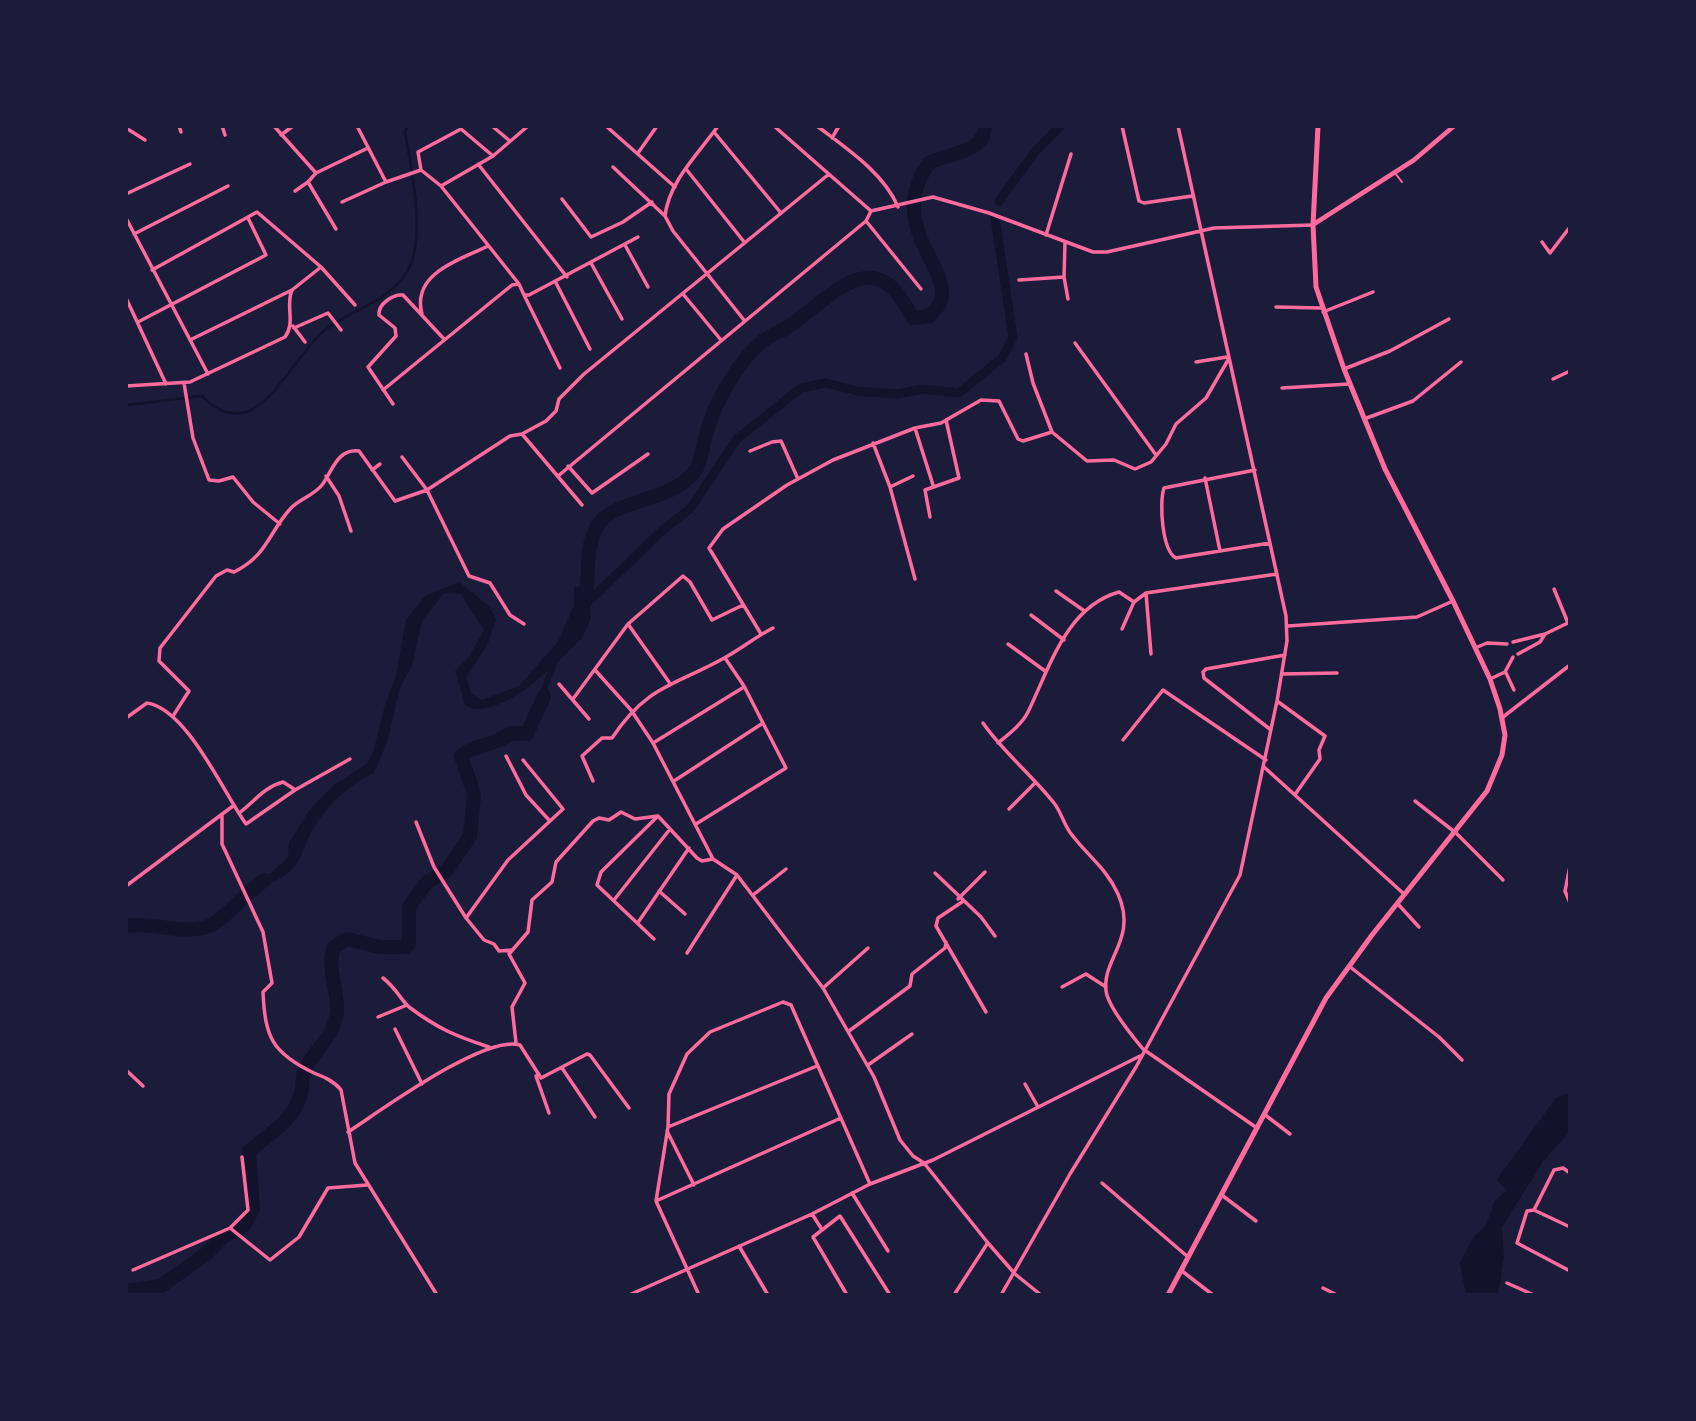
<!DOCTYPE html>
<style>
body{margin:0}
#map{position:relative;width:1696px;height:1421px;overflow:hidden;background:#1b1b3a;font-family:"Playfair Display",serif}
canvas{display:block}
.frame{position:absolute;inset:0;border:128px solid #1b1b3a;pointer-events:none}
</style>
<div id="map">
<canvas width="1696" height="1421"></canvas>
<div class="frame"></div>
</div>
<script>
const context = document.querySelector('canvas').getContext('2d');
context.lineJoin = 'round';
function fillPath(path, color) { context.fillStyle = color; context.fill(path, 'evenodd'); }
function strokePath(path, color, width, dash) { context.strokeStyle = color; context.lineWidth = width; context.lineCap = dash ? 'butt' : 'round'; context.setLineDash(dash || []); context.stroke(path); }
fillPath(new Path2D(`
 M459,582L489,606L496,619L487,646L466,678L472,694L482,700L519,686L557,643L574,606V587L597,590L598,593L590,608L591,618L582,638L558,662L546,691L545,702L534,719L532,715L548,670C533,686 488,720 465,705L455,671L469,657L484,630L461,594L444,593L422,621L412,666L400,687L388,739L374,773C347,785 322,809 309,837C303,848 303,856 295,866C285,878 266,886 252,891L249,884L268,876L288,857L289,842L309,811L335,784L367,764L373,753L385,705L396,676L406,620L425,596Z
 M1570,1092V1131L1544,1160L1502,1227L1504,1257L1498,1295H1466L1460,1263L1474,1236L1486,1226L1494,1202L1506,1190L1497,1180L1500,1175L1556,1098Z`), '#12122b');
strokePath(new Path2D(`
 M126,405L202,396C214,409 231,418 249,411C275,401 303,347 325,330C351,310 390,301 407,272C427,239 411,168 405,131L408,126`), '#12122b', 2.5);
strokePath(new Path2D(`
 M999,201L1035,152L1060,126
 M590,600L665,528L691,508L737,439L801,388L826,383L858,391L896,394L923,389L959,393L1002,358L1013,337L995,218`), '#12122b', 9);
strokePath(new Path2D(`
 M583,605C592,579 583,554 596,528C611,498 672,503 695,471C702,462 702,445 706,435C710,420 716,405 724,391C733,375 745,356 759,344C767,336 777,334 786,328C810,314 843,275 873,278C893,281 904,302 913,318L930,316C933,312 938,307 940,303C955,269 884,227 929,163C948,153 984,154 985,126
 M126,926C152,921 183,936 209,926C226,919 247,891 265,880
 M126,1291L161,1286L206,1254L224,1236L244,1225L253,1209L249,1151C268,1135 292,1121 300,1097C304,1086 300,1077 307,1066C318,1046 335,1035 337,1011C338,989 326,968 334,947L347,939L379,947H406L409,944V907L427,882L447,870L470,836L474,794L461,756C479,742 494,747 511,733L527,734L544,696`), '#12122b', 14);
strokePath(new Path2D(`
 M1395,173L1402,182`), '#ff6b9d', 2);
strokePath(new Path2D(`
 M179,126L181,132
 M222,126L225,135
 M274,126L316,173L368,148
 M357,126L386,182L421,170
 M492,126L510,141
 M606,126L675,187
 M718,126C699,153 669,181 665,216L673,231L744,320
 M774,126L871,211
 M817,126C846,148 884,173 898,207
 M1122,126L1139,201L1144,203L1192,196
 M126,128L145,140
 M714,132L781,213
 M281,135L293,126
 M832,138L839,126
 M638,153L657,126
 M493,156L461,129L418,152L421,170L441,186L519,284
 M478,164L567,277
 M613,167L665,216
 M686,169L745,243
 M316,173L308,182L336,229
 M441,186L493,156L528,126
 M295,191L308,182
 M126,194L190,164
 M562,199L591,237L623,222L652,202
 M342,202L386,182
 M871,211L933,197L989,213L1093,252H1107L1214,228L1313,225
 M126,218L208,374
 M866,221L921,289
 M134,234L228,186
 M1046,235L1071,154
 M1065,242L1064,277L1068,299
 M1542,242L1550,253L1570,227
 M625,245L648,287
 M591,263L622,319
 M152,270L257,212L321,267L355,305
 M1019,280L1064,277
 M556,283L590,349
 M683,294L721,340
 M524,295L560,368
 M126,298L166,384
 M1276,307L1322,308
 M1323,312L1373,292
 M422,314C411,273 460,260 488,246
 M138,322L266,255L248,218
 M293,326L305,342
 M294,328L328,313L341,330
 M190,340L292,290L321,267
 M1075,343L1156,455
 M1026,354L1033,383L1052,432L1087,461L1114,460L1135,469L1151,462L1166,444L1176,424L1206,398L1228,360
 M1196,362L1227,357
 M1344,369L1390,351L1449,319
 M1553,379L1570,371
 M184,383L193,438L209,480L219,481L233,477L253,502L280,524
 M126,386L190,382L285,337C296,322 285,306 292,290
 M1282,388L1349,384
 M383,390L512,285L519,284L524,295H529L638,237
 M393,404L368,367L396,336L395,328L379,315C378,304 393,294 403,295L444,339
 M1364,419L1413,401L1461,362
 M915,428L933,485
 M522,434L582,505
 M873,443L890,487L915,579
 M750,451L772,442L781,441L798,479
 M402,457L427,490L469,576L490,583L510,615L524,624
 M568,466L592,493L648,454
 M372,470L380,464
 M1255,470L1164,488C1159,502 1162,551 1176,558L1270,543
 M326,476L339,496L351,531
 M558,476L866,221L871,211
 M1205,478L1220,551
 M890,487L913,476
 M930,517L925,490L959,478L946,420
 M1554,589L1568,623
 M1056,591L1083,610
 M1146,593L1151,654
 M1031,615L1064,640
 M628,624L669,682
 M1288,626L1417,617L1453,601
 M1122,629L1134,602L1146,593L1277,574
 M761,634L709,548L723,529L787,485L833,460L915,428L941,423L981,400L999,401L1018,439L1023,441L1052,432
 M1513,642L1545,634L1570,622
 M1008,644L1045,671
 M1475,648L1487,643L1507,644
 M1518,654L1540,642L1545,634
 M595,670L631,710L653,743L713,859L737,875L823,988L874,1077L900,1140L913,1156L924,1163L988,1243L1015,1274L1041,1295
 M1506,673L1514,690
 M1282,674L1337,673
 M1490,679L1505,672L1513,657
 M559,684L589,719
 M573,699L628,624L683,576L690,582L712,620L743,605
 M1277,701L1325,736L1319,750L1320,759L1296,793
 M173,716L189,691L159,661L160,648L216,576L227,570L234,572C268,555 268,533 291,508C300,499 314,495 322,485C332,472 337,448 359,451L395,501L427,490L510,436L522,434L546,421L556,411L559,399L584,374L829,174
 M1503,717L1570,665
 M126,718L147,703C187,709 223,792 246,824L295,790L350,759
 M983,723C1003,752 1032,775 1054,803C1062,813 1064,826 1072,835C1088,856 1107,869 1118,894C1138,939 1102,958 1106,991C1108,1007 1133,1037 1143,1049L1257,1128
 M1271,730L1204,678L1203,672L1206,669L1285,655
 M1123,740L1163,690L1266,760
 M653,743L744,687
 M998,743C1009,734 1022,724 1028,712C1050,667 1066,607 1119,592L1134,602
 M506,756L526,795L549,820
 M1264,767L1404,894
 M593,781L582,756L602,738H612C648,684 675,686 726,657C742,648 757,636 773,628
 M674,781L763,723
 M1415,801L1456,833L1503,880
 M1009,809L1035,783
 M239,813C254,802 264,787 283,782L294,789
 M222,814V844L263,932L272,983L263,992C265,1037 272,1053 314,1073C324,1077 334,1081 341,1090L355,1163L437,1295
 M416,822L434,867L466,918L484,940L494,944L499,951L512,950
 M696,824L786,768L744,686L725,658
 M1570,866L1565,891L1570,903
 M935,873L981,917L995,936
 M126,886L233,806
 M659,891L685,914
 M753,895L786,869
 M958,899L985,872
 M614,900L670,829
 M962,902L938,918L936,926L986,1012
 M1397,903L1419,927
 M466,918L508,860L563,809L523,760
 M639,921L689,848
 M654,939L597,885L601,872L658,816L697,858L702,861L713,859
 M687,953L737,875
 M1349,966L1439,1037L1462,1060
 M383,978C397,989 400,999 409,1007C437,1028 455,1036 489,1047
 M1062,987L1086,974L1106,987
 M823,988L868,948
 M378,1017L407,1005
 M395,1029L422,1084
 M849,1031L910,986L912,974L945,948L946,942
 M516,1043L512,1007L525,983L509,954L528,932L532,900L552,882L556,862L593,821L599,818L609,820L621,812L635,819L658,816
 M868,1065L912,1034
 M562,1068L595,1117
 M126,1070L143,1086
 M536,1076L549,1113
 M1025,1084L1038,1107
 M1264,1114L1290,1134
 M668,1127L817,1066
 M667,1131L694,1185
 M348,1132C380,1111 485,1034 520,1045L541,1078L587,1054L590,1055L629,1108
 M1570,1173L1563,1168L1554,1170L1534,1210L1527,1211L1517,1243L1570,1271
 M1102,1183L1188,1257
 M852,1193L888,1251
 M1223,1196L1256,1221
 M656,1201L668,1127L669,1094L687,1054L710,1032L783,1002L791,1005L870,1184
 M656,1201L841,1118
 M656,1201L699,1295
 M1534,1210L1570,1227
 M812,1214L821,1228
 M230,1228L248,1210L242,1157
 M739,1246L768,1295
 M133,1270L230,1228L270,1260L299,1237L328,1188L367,1185
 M1182,1271L1213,1295
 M1507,1283L1534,1295
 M1323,1288L1337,1295
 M629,1295L812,1214L870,1184L933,1160L1140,1056
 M847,1295L813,1237L840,1216L890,1295
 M954,1295L987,1244
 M1001,1295L1070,1174L1136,1067L1240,875L1277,701L1287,641L1286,616L1178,126`), '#ff6b9d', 3.5);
strokePath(new Path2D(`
 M1314,224L1414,160L1454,126`), '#ff6b9d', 4.5);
strokePath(new Path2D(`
 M1168,1295L1326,998L1372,935L1487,791L1502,755L1505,735L1500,709L1490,679L1453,601L1385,469L1344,369L1316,287L1313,225L1318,126`), '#ff6b9d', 5);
</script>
